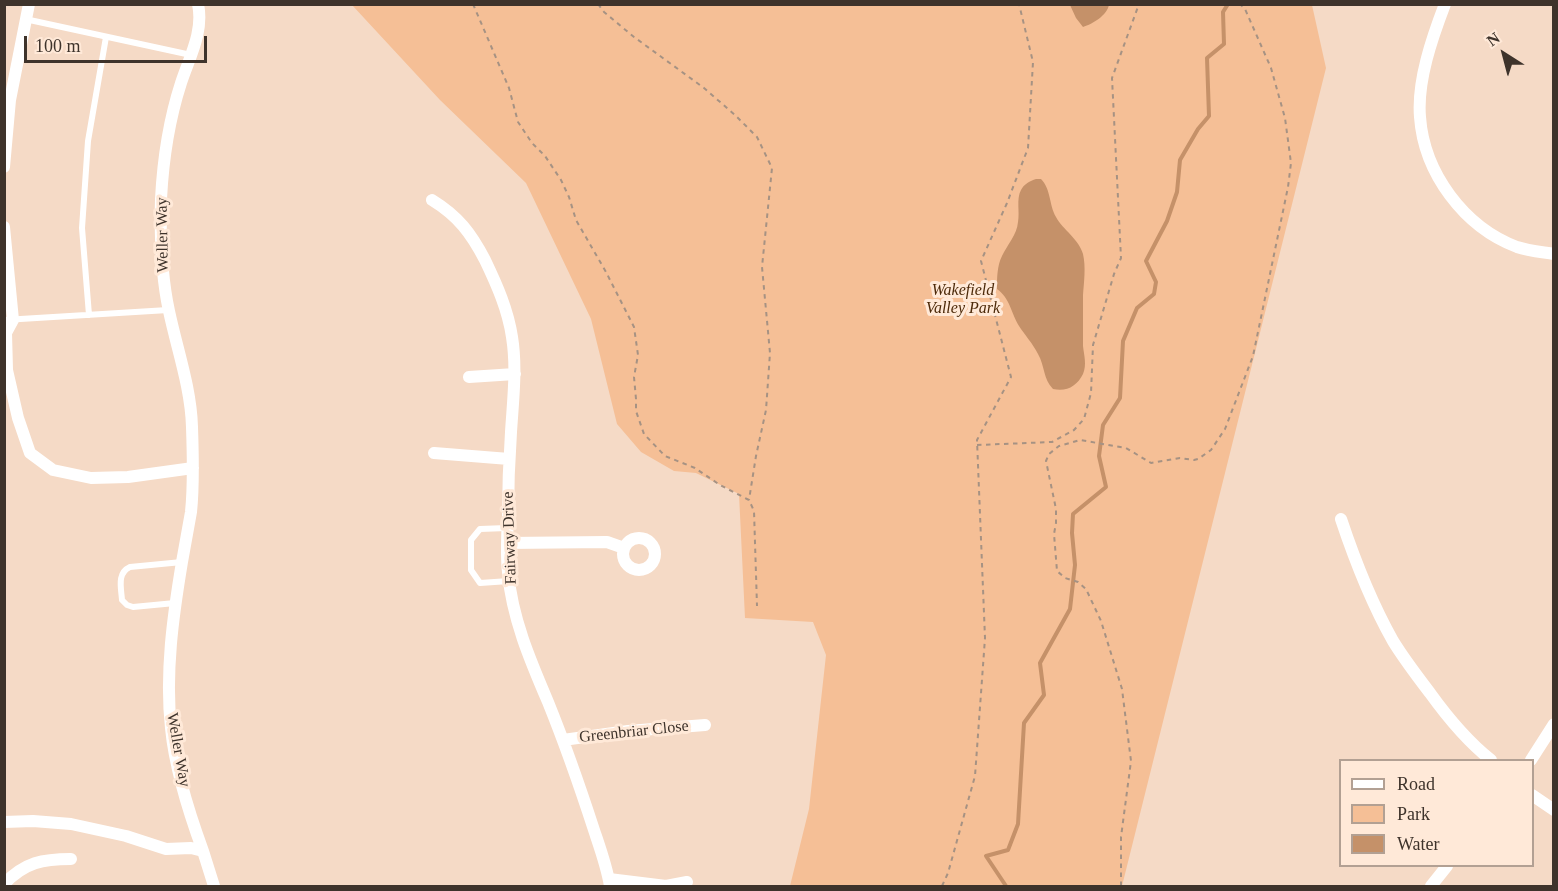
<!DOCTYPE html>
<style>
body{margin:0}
#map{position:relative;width:1558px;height:891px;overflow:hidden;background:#f5dac6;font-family:Georgia,serif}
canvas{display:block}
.frame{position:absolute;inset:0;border:6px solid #3e332b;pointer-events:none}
.legend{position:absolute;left:1339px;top:759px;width:195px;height:108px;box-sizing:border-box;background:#ffe9d8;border:2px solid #b2a093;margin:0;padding:8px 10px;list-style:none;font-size:18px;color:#3e332b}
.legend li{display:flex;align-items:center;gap:12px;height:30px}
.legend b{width:30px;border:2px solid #b2a093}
.north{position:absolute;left:1474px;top:24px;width:60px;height:60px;-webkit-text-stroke:4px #ffe9d8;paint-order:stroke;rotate:324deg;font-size:16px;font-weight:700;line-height:24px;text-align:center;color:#3e332b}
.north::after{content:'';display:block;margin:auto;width:21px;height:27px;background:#3e332b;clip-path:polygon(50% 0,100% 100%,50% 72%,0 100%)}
.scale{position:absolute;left:24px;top:36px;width:183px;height:27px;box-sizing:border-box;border:3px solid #3e332b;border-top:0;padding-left:8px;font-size:18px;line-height:21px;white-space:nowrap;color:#3e332b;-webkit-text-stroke:4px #ffe9d8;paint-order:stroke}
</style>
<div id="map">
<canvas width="1558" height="891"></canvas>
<div class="frame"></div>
<ul class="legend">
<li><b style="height:8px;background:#fff"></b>Road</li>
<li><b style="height:16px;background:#f5bf96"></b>Park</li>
<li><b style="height:16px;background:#c59169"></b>Water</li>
</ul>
<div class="north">N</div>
<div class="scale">100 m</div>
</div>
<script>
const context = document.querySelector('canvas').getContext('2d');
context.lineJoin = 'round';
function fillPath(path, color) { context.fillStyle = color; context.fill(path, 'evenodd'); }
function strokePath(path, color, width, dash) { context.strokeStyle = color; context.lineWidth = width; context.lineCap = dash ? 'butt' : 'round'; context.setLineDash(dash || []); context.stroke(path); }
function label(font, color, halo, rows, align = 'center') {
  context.font = font + ' Georgia,serif'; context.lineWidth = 6; context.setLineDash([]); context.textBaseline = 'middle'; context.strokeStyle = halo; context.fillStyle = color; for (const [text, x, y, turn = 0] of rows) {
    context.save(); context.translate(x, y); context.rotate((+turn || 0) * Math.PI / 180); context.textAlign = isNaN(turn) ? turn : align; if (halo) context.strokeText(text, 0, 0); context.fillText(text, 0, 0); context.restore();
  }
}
fillPath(new Path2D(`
 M352,5H1312L1326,68L1122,886H790L809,809L826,655L813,622L745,618L739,494L696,473L674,471L641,452L617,424L591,319L526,183L440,100Z`), '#f5bf96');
fillPath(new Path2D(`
 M1070,5H1109C1107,15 1093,24 1083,27L1076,18Z
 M1036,179H1041C1051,189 1049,205 1056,217C1063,230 1079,239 1083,254C1086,267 1084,282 1083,295C1083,312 1083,329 1083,346C1084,355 1087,365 1083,374C1077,386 1067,392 1053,389C1043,379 1045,366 1038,354C1033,344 1025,335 1019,326C1011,313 1010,298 997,289C997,278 997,266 1002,256C1007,245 1017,235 1018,222C1020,212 1016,199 1021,190C1024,184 1030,181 1036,179Z`), '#c59169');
strokePath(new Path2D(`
 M1006,886L986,856L1008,850L1018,824L1024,723L1044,695L1040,663L1070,609L1075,565L1072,533L1073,514L1106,487L1099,456L1103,425L1120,398L1123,341L1137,308L1154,294L1156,282L1146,261L1167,221L1177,192L1180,160L1198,129L1209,116L1207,58L1224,44L1223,12L1228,4`), '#c59169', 4);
strokePath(new Path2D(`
 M473,4L509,88L518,122L532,143L545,156L561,180L569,197L576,220L606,272L634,327L638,355L634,377L636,399V411L644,434L665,456L695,468L720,485L749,500L754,511L757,606
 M598,4L604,12L634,37L704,88L735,115L757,137L772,168L762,267L770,353L766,410L756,456L749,500
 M977,445L1052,442L1074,430L1084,419L1091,393L1093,345L1114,274L1121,258L1112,78L1139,4
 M942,886L948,873L975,776L985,638L977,440L1011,377L981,261L1007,203L1028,148L1033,62L1019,4
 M1121,886V837L1131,761L1122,689L1101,621L1086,589L1078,582L1065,578L1057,571L1054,534L1056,523V509L1046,461L1049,454L1059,446L1080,440L1126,448L1151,463L1180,458L1194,460L1198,459L1211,450L1225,429L1253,356L1288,187L1291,163L1285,118L1271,68L1245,9L1240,4`), '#a69283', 2, [4.5, 4.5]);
strokePath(new Path2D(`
 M25,19L191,55
 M89,315L82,228L88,141L106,37
 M4,320L168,310
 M507,528L480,529L471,540V570L480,583L509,581
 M175,603L133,607L127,605L122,600C121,587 117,573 130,567L182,562`), '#fff', 6);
strokePath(new Path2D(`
 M198,4C204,32 189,58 181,83C169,120 163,160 161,199C160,236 161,274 169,311C177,349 191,388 192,427C193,455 194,484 191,512C188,529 185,545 182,562C173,616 165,673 171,728C175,769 189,813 203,851
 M1445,4C1432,38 1417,81 1420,117C1424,173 1464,227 1517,247C1529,251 1542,252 1554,254
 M4,167L10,100L29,4
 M432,200C458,216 471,233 485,260C497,285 508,310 512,337C517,368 513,400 511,432C509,461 508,489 508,518C507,536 506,555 508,572C512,618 530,660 548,702C565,744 580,787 594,830C600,848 607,867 610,886
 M4,227L13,320L6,333L7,370L18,418L30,453L53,470L91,478L128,477L193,468
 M469,377L515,374
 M434,453L509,459
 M1341,519C1355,561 1371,602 1393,641C1404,659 1417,676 1430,693C1448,718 1467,741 1491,760
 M623 554a16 16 0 1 1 32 0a16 16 0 1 1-32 0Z
 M507,543L607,542L624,548
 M563,740L628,731L705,725
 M1531,760L1554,724
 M1532,795L1554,810
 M4,822L33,821L71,824L126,836L166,849L191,848L203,851L214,886
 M609,879L666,886L687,882
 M4,884C25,862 43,859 71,859
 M1431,886L1447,866`), '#fff', 12);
label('16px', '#3e332b', '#ffe9d8', [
 ["Weller Way",163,235,-91],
 ["Fairway Drive",510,538,-92],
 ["Greenbriar Close",634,732,-6],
 ["Weller Way",178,750,80]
]);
label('italic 16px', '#4d2a0a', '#ffe9d8', [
 ["Wakefield",963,291],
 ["Valley Park",963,309]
]);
</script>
